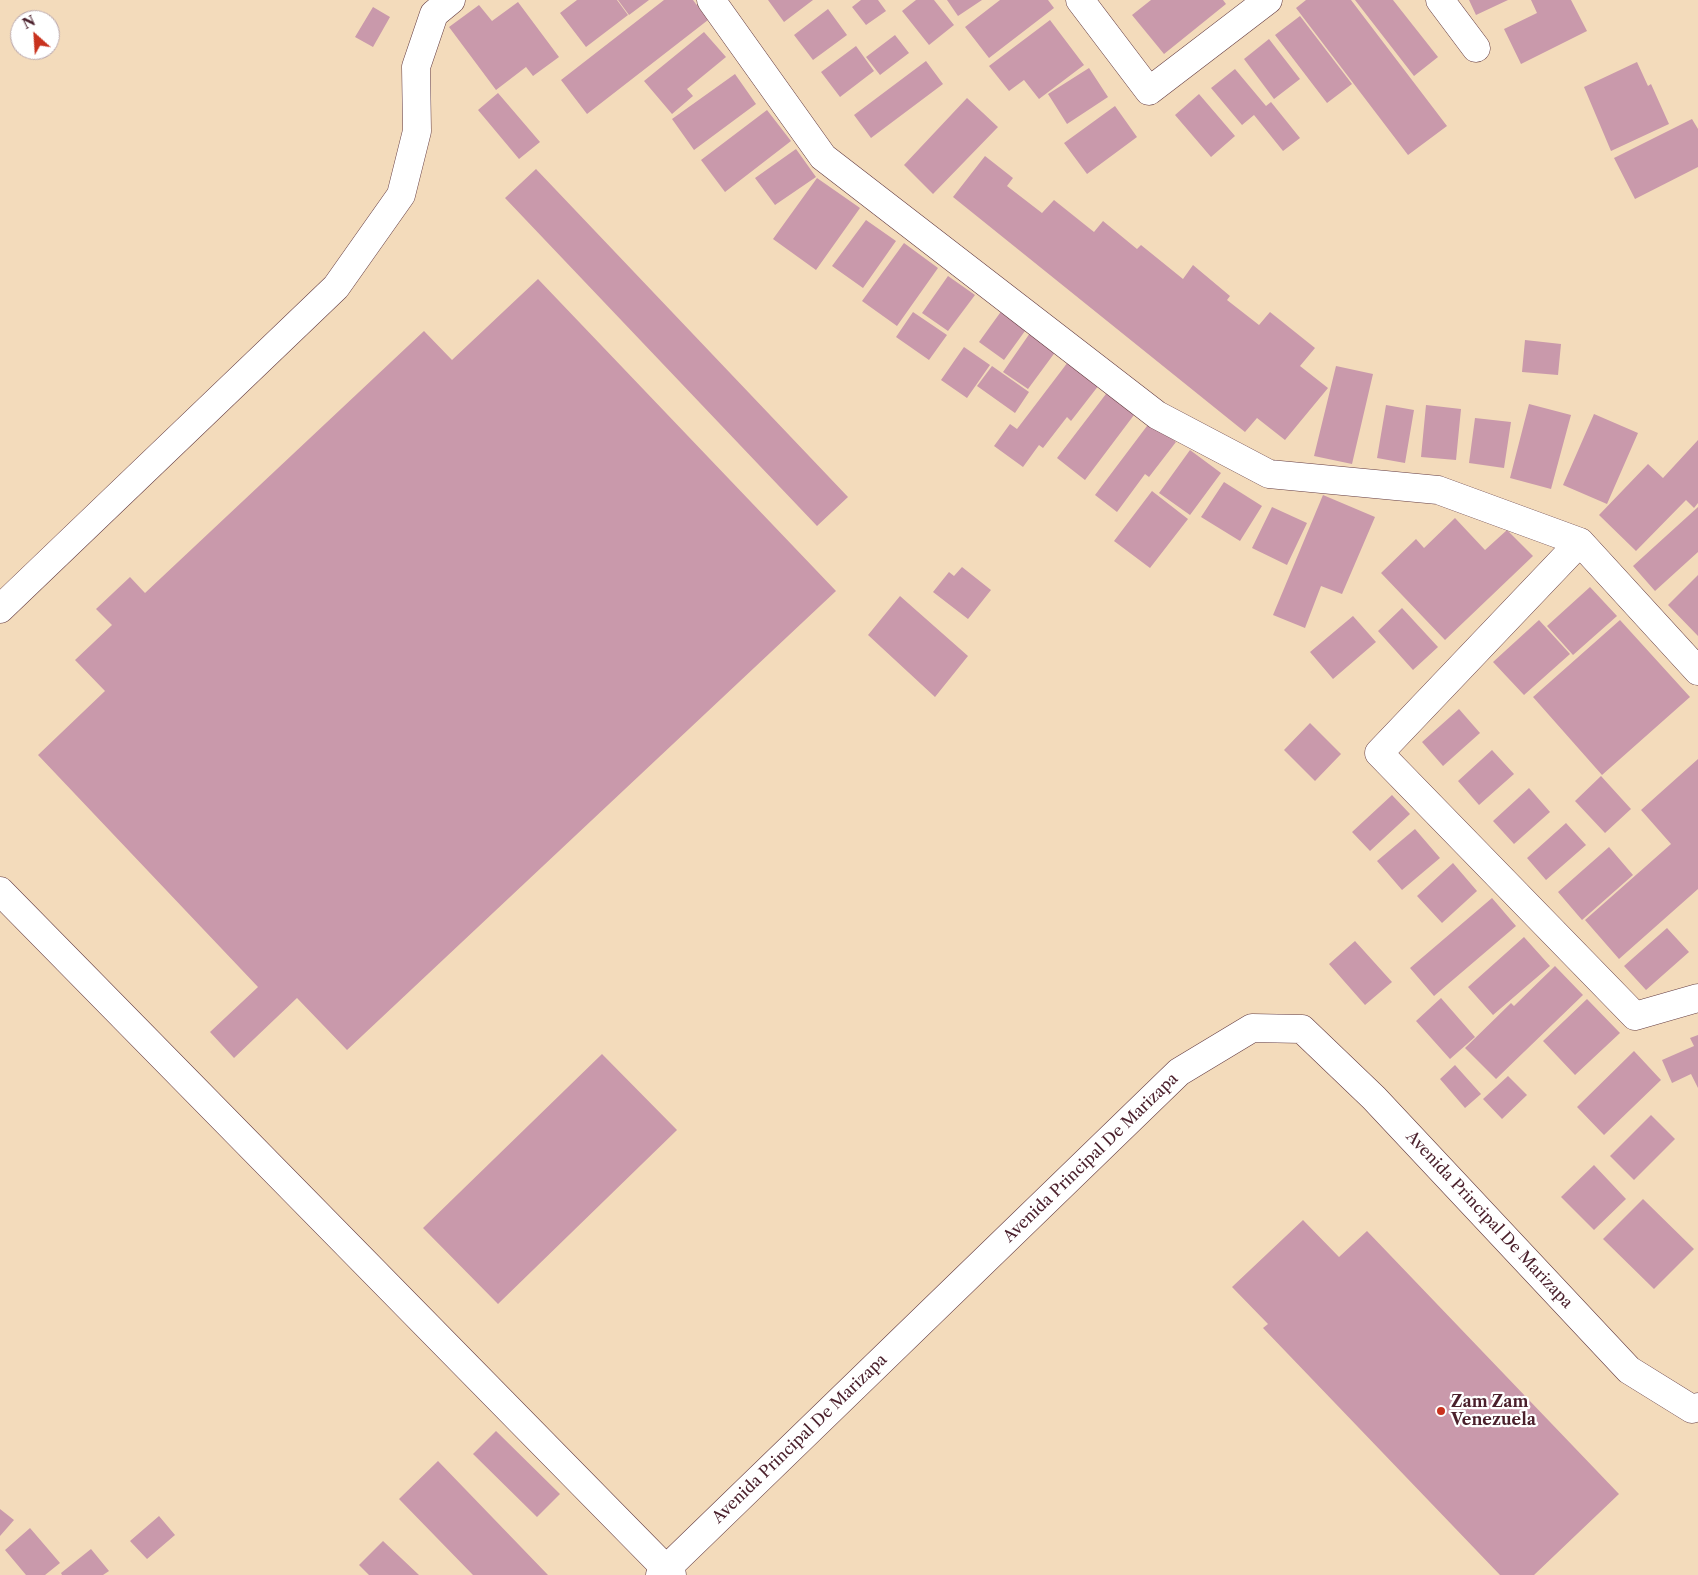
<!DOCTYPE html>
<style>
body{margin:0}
#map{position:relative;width:1698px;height:1575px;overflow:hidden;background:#f3dbbb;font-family:"Libre Caslon Text",serif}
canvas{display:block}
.north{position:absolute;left:10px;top:10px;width:50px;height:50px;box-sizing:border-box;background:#fff;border:1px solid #b7a5aa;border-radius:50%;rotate:334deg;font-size:14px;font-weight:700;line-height:20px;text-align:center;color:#4a1f2b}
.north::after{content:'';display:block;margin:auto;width:18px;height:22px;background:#c8321e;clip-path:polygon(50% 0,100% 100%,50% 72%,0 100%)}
</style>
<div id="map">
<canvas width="1698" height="1575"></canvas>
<div class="north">N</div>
</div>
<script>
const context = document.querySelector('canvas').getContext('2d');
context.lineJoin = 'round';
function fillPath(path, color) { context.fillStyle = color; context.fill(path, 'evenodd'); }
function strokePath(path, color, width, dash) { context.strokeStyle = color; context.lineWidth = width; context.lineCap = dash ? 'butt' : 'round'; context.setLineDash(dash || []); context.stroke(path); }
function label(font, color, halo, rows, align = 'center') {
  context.font = font + ' "Libre Caslon Text",serif'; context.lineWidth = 4.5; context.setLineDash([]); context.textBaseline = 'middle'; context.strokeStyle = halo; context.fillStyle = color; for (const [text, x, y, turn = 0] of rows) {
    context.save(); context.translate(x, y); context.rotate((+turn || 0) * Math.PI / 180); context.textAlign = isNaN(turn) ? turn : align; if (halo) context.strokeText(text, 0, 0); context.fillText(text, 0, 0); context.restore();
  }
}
fillPath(new Path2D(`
 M577,0H617L628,15L586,47L560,13Z
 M618,0H649L629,15Z
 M664,0H693L708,20L587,114L561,80Z
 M768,0H813L784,22Z
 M861,0H878L886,11L866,25L852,7Z
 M916,0H934L954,25L929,45L902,11Z
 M947,0H982L958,16Z
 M1000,0H1048L1054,8L989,58L965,27Z
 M1151,0H1223L1226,4L1164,54L1132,15Z
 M1306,0H1351L1447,126L1408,155L1296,8Z
 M1355,0H1393L1438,57L1414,76Z
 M1469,0H1508L1476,15Z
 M1531,0H1571L1587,31L1521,64L1504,29L1537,13Z
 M518,2L559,57L533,76L526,67L496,90L449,27L479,5L492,21Z
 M373,7L390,17L373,47L355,37Z
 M828,9L847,35L813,60L794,35Z
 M1300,16L1352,84L1327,103L1275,35Z
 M1050,20L1084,65L1039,99L1024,80L1009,91L989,66Z
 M704,32L726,57L687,89L693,96L672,114L644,81Z
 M895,35L909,53L880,75L866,57Z
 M1269,39L1300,79L1274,99L1244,59Z
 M856,46L874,71L840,97L821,72Z
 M926,61L943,84L871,138L854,115Z
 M1637,62L1648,86L1651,84L1669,124L1611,151L1584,87Z
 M1089,68L1108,97L1067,124L1048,94Z
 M1235,69L1266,106L1271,102L1300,138L1283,151L1254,115L1242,125L1211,88Z
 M735,74L756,104L694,150L672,119Z
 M498,93L540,142L519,159L478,110Z
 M1199,94L1235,136L1211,157L1175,115Z
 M967,98L998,127L933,194L904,165Z
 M1115,106L1137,137L1087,174L1064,143Z
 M767,110L791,141L725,192L701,160Z
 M1692,119L1698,129V167L1635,199L1614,158Z
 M796,149L816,177L775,205L755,178Z
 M985,156L1013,178L1007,186L1042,213L1054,200L1094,232L1103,221L1137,249L1141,245L1183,279L1193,265L1230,296L1227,300L1259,325L1270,312L1315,348L1300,366L1328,388L1285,440L1257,418L1245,432L953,197Z
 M536,169L848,497L817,526L505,198Z
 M817,178L860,208L816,270L773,239Z
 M866,220L896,241L863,288L832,266Z
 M904,243L938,268L897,326L862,301Z
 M948,276L975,295L948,331L922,313Z
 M538,279L836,591L347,1050L297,998L234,1058L210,1032L258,987L38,755L105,691L75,660L112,625L96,609L130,577L145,593L424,331L452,360Z
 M1005,306L1030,324L1004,360L979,342Z
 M913,312L947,335L929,360L896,337Z
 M1030,333L1056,351L1028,389L1003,372Z
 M1525,340L1561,344L1558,375L1522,372Z
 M964,347L990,365L967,398L941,380Z
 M1068,362L1099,385L1071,421L1067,417L1043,448L1039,445L1023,467L994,446L1010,424L1017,429Z
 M992,366L1029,392L1015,413L977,386Z
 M1336,366L1373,374L1352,464L1314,456Z
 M1109,390L1137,411L1085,480L1057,458Z
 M1529,404L1571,415L1551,489L1510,478Z
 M1386,405L1414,410L1405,463L1377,458Z
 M1426,405L1461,409L1456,460L1421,457Z
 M1594,414L1638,433L1607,504L1563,485Z
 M1475,418L1511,422L1504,468L1469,463Z
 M1150,422L1176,442L1149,477L1145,474L1117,512L1095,495Z
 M1698,440V503L1694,508L1686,500L1636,551L1599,515L1648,464L1663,478Z
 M1190,450L1221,473L1190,515L1159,493Z
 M1224,482L1262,506L1240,541L1201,517Z
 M1152,491L1188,519L1150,568L1114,541Z
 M1323,495L1375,517L1342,594L1321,586L1305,628L1273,615Z
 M1272,507L1307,523L1287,565L1252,548Z
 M1698,507V552L1655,591L1633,566Z
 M1455,518L1485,550L1507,530L1533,556L1445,640L1381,573L1416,539L1424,548Z
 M962,567L991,590L968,619L933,592L949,572L954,576Z
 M1698,575V636L1668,605Z
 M1590,587L1617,616L1573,655L1547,626Z
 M900,596L968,656L935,697L868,635Z
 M1402,608L1438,647L1413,670L1378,631Z
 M1353,616L1376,642L1333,679L1310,652Z
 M1539,620L1570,654L1524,695L1493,662Z
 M1620,620L1690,697L1602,775L1533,697Z
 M1459,709L1480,733L1443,766L1422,742Z
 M1310,723L1341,754L1315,781L1284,750Z
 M1492,750L1514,774L1479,805L1458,781Z
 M1698,759V889L1619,959L1585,920L1671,844L1641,810Z
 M1601,776L1631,809L1605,833L1575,801Z
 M1529,788L1550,812L1514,844L1493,821Z
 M1392,795L1410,814L1370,851L1352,832Z
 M1566,823L1586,845L1546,880L1527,858Z
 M1415,829L1440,858L1402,890L1377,861Z
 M1609,847L1633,875L1582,920L1558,892Z
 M1453,863L1477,891L1442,923L1417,896Z
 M1492,898L1516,926L1434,996L1410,968Z
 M1667,928L1689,952L1646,990L1624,966Z
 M1524,937L1550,966L1493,1015L1468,987Z
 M1355,941L1392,982L1365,1005L1329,964Z
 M1555,966L1583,995L1496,1079L1465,1048L1511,1003L1514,1006Z
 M1441,998L1475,1037L1450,1059L1416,1021Z
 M1587,999L1620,1033L1575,1075L1543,1041Z
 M1698,1035V1088L1691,1074L1672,1083L1662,1060L1694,1046L1690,1038Z
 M1634,1051L1661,1080L1604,1135L1577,1107Z
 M602,1054L677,1130L498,1304L423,1228Z
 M1455,1065L1481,1094L1465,1108L1440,1079Z
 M1508,1076L1527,1095L1502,1119L1483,1099Z
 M1651,1115L1675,1139L1634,1180L1610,1156Z
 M1594,1165L1626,1199L1594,1230L1561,1197Z
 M1643,1199L1694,1249L1654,1289L1603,1239Z
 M1303,1220L1339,1257L1367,1231L1619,1494L1534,1575H1500L1263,1328L1268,1324L1232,1287Z
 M496,1431L560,1494L537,1517L473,1454Z
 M438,1461L548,1575H473L399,1499Z
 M0,1509L14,1520L0,1536Z
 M159,1516L175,1535L147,1559L130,1541Z
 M30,1528L60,1563L45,1575H26L5,1550Z
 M383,1541L419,1575H369L359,1565Z
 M91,1549L109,1571L103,1575H62L61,1573Z`), '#c999ab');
const street = new Path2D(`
 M711,0L823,157L1157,415L1269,474L1438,490L1580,542L1698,671
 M1080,0L1149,91L1268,0
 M1440,0L1476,48
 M1580,542L1379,753L1635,1016L1698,998
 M0,609L336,287L401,195L417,131L416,67L434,14L451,0
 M0,891L672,1575
 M660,1575L1179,1072L1252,1028L1302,1029L1374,1098L1629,1370L1692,1409L1698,1407`);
strokePath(street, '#633b41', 29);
strokePath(street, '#fff', 28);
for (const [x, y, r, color] of [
 [1441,1411,5,"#c8321e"]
]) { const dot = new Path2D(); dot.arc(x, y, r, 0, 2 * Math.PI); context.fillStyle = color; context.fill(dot); strokePath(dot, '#fff', 2); }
label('16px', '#4a1f2b', '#fff', [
 ["Avenida Principal De Marizapa",1091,1158,-44],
 ["Avenida Principal De Marizapa",1489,1220,47],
 ["Avenida Principal De Marizapa",800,1439,-44]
]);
label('bold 16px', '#4a1f2b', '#fff', [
 ["Zam Zam",1451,1402],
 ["Venezuela",1451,1420]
], 'left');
</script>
